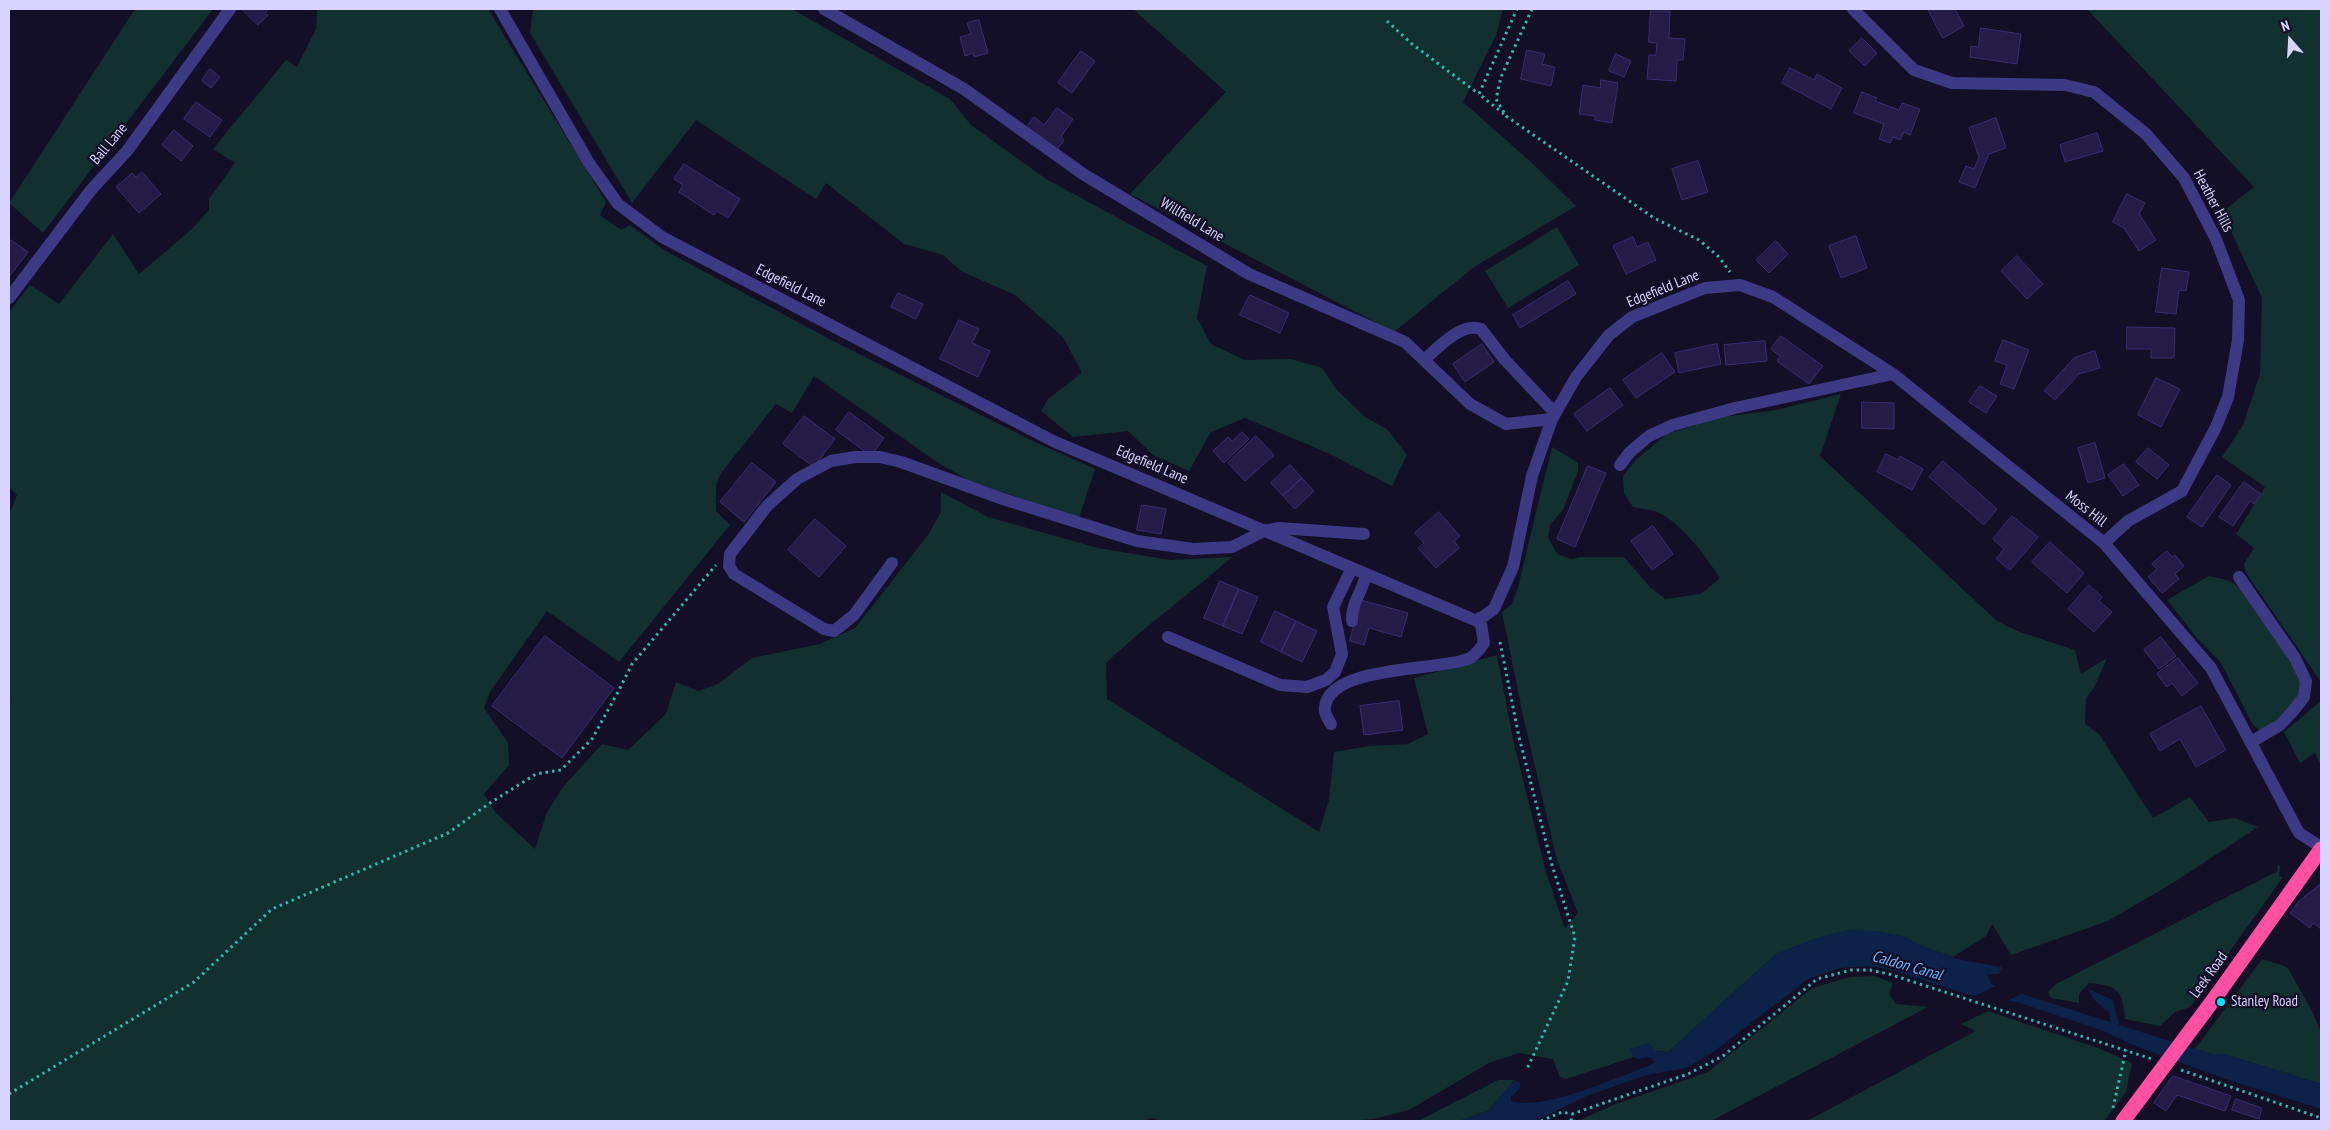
<!DOCTYPE html>
<style>
body{margin:0}
#map{position:relative;width:2330px;height:1130px;overflow:hidden;background:#130f26;font-family:"PT Sans Narrow",sans-serif}
canvas{display:block}
.frame{position:absolute;inset:0;border:10px solid #d9d4ff;pointer-events:none}
.north{position:absolute;left:2265px;top:15px;width:50px;height:50px;-webkit-text-stroke:4px #130f26;paint-order:stroke;rotate:341deg;font-size:14px;font-weight:700;line-height:20px;text-align:center;color:#d9d4ff}
.north::after{content:'';display:block;margin:auto;width:18px;height:22px;background:#d9d4ff;clip-path:polygon(50% 0,100% 100%,50% 72%,0 100%)}
</style>
<div id="map">
<canvas width="2330" height="1130"></canvas>
<div class="frame"></div>
<div class="north">N</div>
</div>
<script>
const context = document.querySelector('canvas').getContext('2d');
context.lineJoin = 'round';
function fillPath(path, color) { context.fillStyle = color; context.fill(path, 'evenodd'); }
function strokePath(path, color, width, dash) { context.strokeStyle = color; context.lineWidth = width; context.lineCap = dash ? 'butt' : 'round'; context.setLineDash(dash || []); context.stroke(path); }
function label(font, color, halo, rows, align = 'center') {
  context.font = font + ' "PT Sans Narrow",sans-serif'; context.lineWidth = 4.5; context.setLineDash([]); context.textBaseline = 'middle'; context.strokeStyle = halo; context.fillStyle = color; for (const [text, x, y, turn = 0] of rows) {
    context.save(); context.translate(x, y); context.rotate((+turn || 0) * Math.PI / 180); context.textAlign = isNaN(turn) ? turn : align; if (halo) context.strokeText(text, 0, 0); context.fillText(text, 0, 0); context.restore();
  }
}
fillPath(new Path2D(`
 M135,9H213L43,233L9,203Z
 M317,9H488L606,202L600,215L621,230L630,225L664,250L835,342L1033,441L1095,469L1079,518L968,480L940,464L814,376L792,413L776,404L721,473L716,485V511L730,525L619,662L547,611L490,692L484,708L508,743L509,765L484,794L495,812L535,849L547,812L563,787L602,744L628,750L666,714L676,682L698,691L718,684L752,658L820,644L855,628L928,535L941,512V492L988,517L1098,548L1170,560L1232,557C1191,593 1146,625 1106,663L1107,699L1319,832L1329,800L1334,752L1369,746L1408,744L1428,734L1414,678L1497,655L1513,739L1545,869L1565,929L1578,913L1557,860L1523,716L1502,612L1512,604L1518,587L1552,447L1578,463V471L1563,510L1550,525L1548,537L1557,554L1571,559L1580,557H1624L1650,587L1665,599L1701,594L1720,578C1705,556 1682,523 1657,512C1650,509 1641,509 1633,507L1624,494L1623,476L1638,458L1667,434L1722,417L1776,410L1841,394L1820,456L1997,621L2017,631L2075,650L2081,674L2107,658L2094,688L2086,698L2085,724L2099,734L2153,818L2190,797L2209,822L2235,818L2258,827L2176,881L2108,921L2011,955L1992,924L1986,936L1953,957L1921,946L1902,936L1820,937L1776,954L1668,1052L1631,1049L1634,1057L1566,1079L1560,1077L1553,1059L1519,1053L1489,1063L1409,1110L1374,1119L1348,1121H1160L1153,1118L1142,1121H9V702L11,699L9,697V515L17,495L9,487V312L30,285L59,304L113,234L139,274L192,229L209,210V199L235,163L213,149L286,60L297,67L316,29Z
 M533,9H792L950,99L971,125L1046,179L1207,266L1197,318L1211,344L1245,360L1291,359L1322,368L1337,390L1365,417L1387,429L1407,455L1392,486L1330,454L1245,418L1211,432L1189,471L1153,455L1128,431L1073,437L1041,411L1048,399L1082,373L1063,337L1015,295L961,271L943,255L904,244L826,183L816,199L696,120L632,203L530,33Z
 M1133,9H1503L1496,35L1463,102L1532,163L1576,206L1474,267L1394,332L1130,194L1226,92Z
 M2087,9H2321V682L2246,573L2244,564L2254,548L2236,534L2265,487L2222,457L2243,425L2260,374L2262,298L2222,212L2254,187Z
 M1557,227L1579,265L1508,308L1485,271Z
 M2209,576C2226,579 2236,582 2247,595L2301,678C2301,703 2282,720 2260,730L2253,725L2221,663L2197,638L2167,600Z
 M2321,701V765L2315,753L2300,763L2284,732Z
 M2280,865L2279,876L2283,877L2190,1007L2175,1012L2160,1026L2125,1019C2122,990 2119,986 2089,983L2079,994V1003L2051,998L2048,992L2056,984L2278,871L2277,866Z
 M2262,959L2287,967L2311,1009L2321,1032V1084L2224,1054H2212L2195,1049Z
 M1874,976L1893,983L1889,994L1896,1004L1928,1007L1711,1121H1578L1613,1105L1708,1072L1812,988L1850,977Z
 M1988,1011L2098,1048L2132,1063L2126,1092L2104,1121H1807L1976,1031L1961,1024Z
 M1498,1080H1515L1488,1111L1459,1121H1418Z`), '#12302f');
fillPath(new Path2D(`
 M1847,930L1877,931L1902,936L1921,946L1961,960L2002,967L1999,974H1987L1991,984L2110,1022L2109,1012L2094,1000L2088,989L2113,1000L2119,1025L2212,1054H2224L2321,1084V1109L2214,1075L2133,1045L2101,1030L2017,1002L1970,995L1888,969L1868,966L1840,968L1808,979L1712,1053L1686,1068L1647,1075L1589,1095L1535,1121H1459L1488,1111L1515,1080L1520,1083V1088L1511,1097V1101C1545,1111 1614,1078 1648,1066L1655,1062L1650,1057L1638,1059L1634,1057L1630,1049L1649,1043L1657,1052H1668L1776,954L1820,937Z`), '#0c2248');
fillPath(new Path2D(`
 M1999,984L2025,992L2003,1003L1971,998Z`), '#130f26');
const building = new Path2D(`
 M242,9H269L265,13L268,15L258,25Z
 M1928,9H1955L1964,26L1943,38Z
 M1651,11H1670L1669,38L1685,39L1683,60H1677L1676,81L1647,79L1649,55H1656L1657,43L1649,42Z
 M979,20L988,53L974,57L973,53L965,56L960,37L971,34L967,23Z
 M1981,28L2021,34L2017,64L1970,57L1971,46L1978,47Z
 M1862,38L1877,53L1865,66L1849,51Z
 M1527,50L1545,54L1542,64L1555,67L1551,86L1521,79Z
 M1081,51L1095,61L1072,93L1058,83Z
 M1616,54L1631,61L1624,77L1609,71Z
 M1790,68L1814,80L1817,74L1842,88L1831,109L1782,83Z
 M210,69L220,77L211,88L202,81Z
 M1601,80L1618,83L1612,123L1595,120V116L1579,114L1583,85L1600,88Z
 M1862,92L1877,98L1875,101L1899,110L1902,103L1920,109L1910,135L1904,132L1900,140L1893,137L1890,143L1879,139L1884,124L1854,113Z
 M196,102L222,120L210,137L184,119Z
 M1057,108L1073,119L1061,137L1064,140L1057,150L1026,127L1034,117L1044,125Z
 M1996,118L2006,148L1989,154L1975,188L1959,182L1966,166L1974,169L1979,157L1969,128Z
 M174,130L193,146L181,161L162,145Z
 M2097,133L2103,151L2065,162L2060,145Z
 M1698,161L1708,192L1682,200L1672,169Z
 M684,164L740,199L728,218L717,211L714,215L679,192L683,185L674,179Z
 M142,172L161,194L139,213L116,187L132,173L136,177Z
 M2127,194L2145,203L2139,214L2156,240L2139,251L2124,228L2113,222Z
 M1856,236L1867,268L1841,278L1829,246Z
 M1633,237L1637,247L1648,242L1656,260L1626,274L1613,246Z
 M11,240L28,252L9,277V244Z
 M1776,241L1788,254L1769,273L1756,260Z
 M2017,256L2043,284L2027,299L2001,271Z
 M2162,268L2189,272L2186,291L2179,290L2176,314L2156,312Z
 M1568,281L1576,294L1520,328L1513,315Z
 M898,293L923,304L916,319L891,307Z
 M1250,295L1289,313L1280,333L1240,315Z
 M959,320L979,329L972,343L990,351L978,377L940,359Z
 M2127,327L2175,328L2174,358H2151V349H2127Z
 M1781,336L1823,366L1809,384L1777,361L1780,356L1771,349Z
 M2003,340L2029,350L2014,389L2000,384L2007,365L1995,361Z
 M1765,341L1767,361L1726,365L1724,345Z
 M1482,344L1494,362L1465,382L1453,364Z
 M1717,344L1721,364L1679,373L1675,353Z
 M2095,351L2100,368L2079,374L2055,400L2044,391L2074,358Z
 M1662,353L1675,372L1636,398L1623,380Z
 M2156,378L2180,389L2161,427L2138,415Z
 M1980,386L1997,396L1986,413L1969,402Z
 M1610,388L1623,405L1587,431L1574,414Z
 M1862,402L1894,403V429L1862,428Z
 M849,412L884,438L871,456L836,430Z
 M804,416L835,439L814,467L783,444Z
 M1242,432L1249,439L1224,463L1213,451L1228,437L1232,441Z
 M1256,436L1274,455L1245,481L1228,463Z
 M2095,443L2105,478L2088,483L2078,448Z
 M2148,448L2169,465L2157,479L2136,462Z
 M1886,454L1898,460L1900,456L1923,469L1912,490L1877,472Z
 M1943,461L1997,509L1984,525L1929,477Z
 M752,463L776,482L744,522L720,502Z
 M2124,464L2139,485L2123,496L2108,475Z
 M1290,465L1302,478L1283,496L1271,483Z
 M1588,466L1606,473L1575,547L1557,539Z
 M2217,475L2231,485L2202,527L2187,517Z
 M1302,478L1314,491L1295,509L1283,496Z
 M2244,482L2261,494L2254,504L2250,501L2233,526L2219,517Z
 M1142,505L1166,509L1161,534L1137,530Z
 M1439,512L1460,536L1454,541L1459,548L1436,568L1418,548L1424,543L1415,533Z
 M2012,516L2038,537L2010,570L1996,559L2004,549L1993,539Z
 M815,519L846,546L819,577L788,550Z
 M1653,526L1673,554L1652,570L1631,541Z
 M2050,542L2084,573L2067,593L2032,562Z
 M2167,551L2172,557L2175,555L2184,566L2175,574L2179,579L2162,593L2148,577L2157,569L2152,564Z
 M1220,581L1239,589L1223,626L1204,618Z
 M2089,585L2102,597L2099,601L2112,612L2094,632L2068,609Z
 M1239,589L1258,597L1242,634L1223,626Z
 M1361,600L1408,613L1401,637L1369,628L1364,645L1350,641Z
 M1275,611L1296,621L1281,652L1261,642Z
 M1296,621L1317,631L1302,662L1281,652Z
 M545,636L614,688L562,758L492,706Z
 M2161,637L2176,656L2159,669L2144,650Z
 M2178,658L2198,683L2182,696L2172,683L2167,687L2157,674Z
 M1399,701L1403,730L1364,735L1360,706Z
 M2201,706L2226,750L2196,767L2180,739L2160,751L2150,734Z
 M2321,884V929L2313,923L2310,928L2290,913L2299,901Z
 M2173,1076L2231,1096L2225,1111L2177,1095L2166,1111L2154,1103Z
 M2236,1099L2262,1108L2259,1119L2232,1110Z`);
fillPath(building, '#241b47');
strokePath(building, '#3b2d73', 1);
strokePath(new Path2D(`
 M1532,9L1501,77L1496,99L1506,116L1654,218L1699,240L1719,257L1730,272
 M1387,21L1412,44L1479,94
 M1504,114L1479,94L1517,9
 M1500,642L1519,737L1552,865L1575,937L1568,981L1527,1069
 M2181,1070L2321,1118
 M9,1094L194,982L272,909L448,833L490,803L536,774L561,770L592,739L618,692L632,664L716,565
 M2113,1108L2126,1050
 M1541,1121L1562,1112L1572,1114L1688,1074L1723,1056L1817,979L1851,970H1870L1889,974L2152,1059
 M1571,1121L1572,1114`), '#2fb8b0', 3, [2.5, 4]);
strokePath(new Path2D(`
 M500,9L589,163L618,204L662,237L1053,441L1477,621L1494,609L1513,567L1532,476L1552,419L1576,377L1609,335L1632,317L1705,288L1740,285L1773,297L1893,374L2104,543L2211,668L2299,833L2321,847
 M824,9L964,89L1083,174L1249,274L1405,342L1470,404L1506,424L1552,419
 M1853,9L1914,70L1952,83L2065,85L2094,92L2146,134L2184,178L2216,239L2239,300L2238,340L2228,397L2216,427L2182,491L2128,521L2104,543
 M9,298L91,190L127,151L230,9
 M1424,360C1438,348 1461,322 1481,329L1505,360L1555,413
 M1620,465L1630,452L1649,436L1673,425L1735,408L1893,374
 M892,563L854,615L834,631L824,629L734,574L729,566L730,554L767,506L797,479L831,461L855,457H880L901,462L1003,499L1137,541L1193,549L1232,547L1264,531L1279,528L1364,534
 M2239,577L2295,658L2306,681L2304,697L2293,711L2280,725L2251,742
 M1352,621C1351,603 1363,591 1366,574
 M1168,637L1280,685L1307,687L1326,680L1335,672L1342,654L1333,607L1352,568
 M1331,724C1328,719 1324,713 1325,707C1330,665 1437,671 1468,659C1475,656 1480,649 1484,643L1480,618`), '#3d3a85', 12);
strokePath(new Path2D(`
 M2217,995L2321,849
 M2123,1121L2141,1097`), '#ff4fa3', 15);
strokePath(new Path2D(`
 M2141,1097L2217,995`), '#ff4fa3', 15);
for (const [x, y, r, color] of [
 [2221,1002,5,"#00e5ff"]
]) { const dot = new Path2D(); dot.arc(x, y, r, 0, 2 * Math.PI); context.fillStyle = color; context.fill(dot); strokePath(dot, '#130f26', 2); }
label('15px', '#d9d4ff', '#130f26', [
 ["Ball Lane",109,144,-50],
 ["Heather Hills",2213,201,62],
 ["Willfield Lane",1192,220,31],
 ["Edgefield Lane",791,286,27],
 ["Edgefield Lane",1663,289,-22],
 ["Edgefield Lane",1152,465,23],
 ["Moss Hill",2086,509,38],
 ["Leek Road",2209,975,-54]
]);
label('15px', '#d9d4ff', '#130f26', [
 ["Stanley Road",2231,1002]
], 'left');
label('italic 16px', '#62b6ff', '#130f26', [
 ["Caldon Canal",1907,966,16]
]);
</script>
